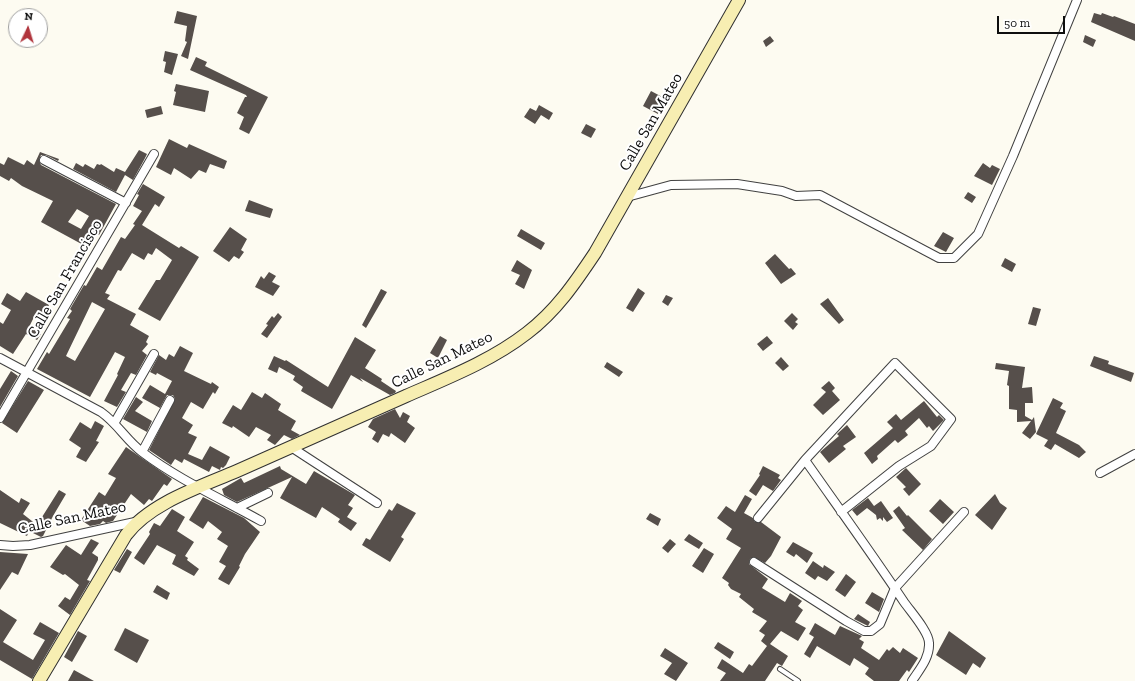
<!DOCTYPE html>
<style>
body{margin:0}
#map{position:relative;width:1135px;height:681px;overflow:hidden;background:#fdfbf1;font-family:"Zilla Slab",serif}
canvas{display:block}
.north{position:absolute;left:8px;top:8px;width:40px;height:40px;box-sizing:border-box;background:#fff;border:1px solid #9f9f9f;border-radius:50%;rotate:4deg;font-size:11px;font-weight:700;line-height:16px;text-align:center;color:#0e0e0e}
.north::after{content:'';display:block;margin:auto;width:14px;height:18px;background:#b0343c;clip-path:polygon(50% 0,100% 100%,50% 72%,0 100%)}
.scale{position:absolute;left:997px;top:16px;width:68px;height:18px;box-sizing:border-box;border:2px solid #0e0e0e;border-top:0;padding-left:5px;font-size:12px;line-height:14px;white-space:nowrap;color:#0e0e0e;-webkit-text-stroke:3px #fff;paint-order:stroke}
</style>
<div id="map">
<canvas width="1135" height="681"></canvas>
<div class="north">N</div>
<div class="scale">50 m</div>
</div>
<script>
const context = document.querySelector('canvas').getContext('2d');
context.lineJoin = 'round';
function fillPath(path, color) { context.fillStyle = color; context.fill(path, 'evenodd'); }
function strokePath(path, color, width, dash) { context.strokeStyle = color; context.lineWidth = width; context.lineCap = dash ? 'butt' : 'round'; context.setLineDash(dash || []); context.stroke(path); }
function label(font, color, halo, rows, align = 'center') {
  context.font = font + ' "Zilla Slab",serif'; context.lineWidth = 4; context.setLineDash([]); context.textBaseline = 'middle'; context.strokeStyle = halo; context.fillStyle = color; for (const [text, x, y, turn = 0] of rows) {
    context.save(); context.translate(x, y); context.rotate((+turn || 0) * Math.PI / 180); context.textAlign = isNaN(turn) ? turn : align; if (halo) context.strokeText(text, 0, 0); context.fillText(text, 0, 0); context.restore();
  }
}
fillPath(new Path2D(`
 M177,11L197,16L188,59L181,56L187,42L185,41L187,26L174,23Z
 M1094,13L1101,15L1102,13L1113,17L1114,16L1135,24V41L1091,22Z
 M1085,35L1096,40L1093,47L1083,42Z
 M770,36L774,41L766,47L763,41Z
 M165,51L178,54L172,75L164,72L166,62L163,61Z
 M196,57L207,62L205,66L268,97L249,134L239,129L244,117L237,113L245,97H247L246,95L190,70Z
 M176,84L209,91L205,112L173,105L176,92L174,91Z
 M651,91L666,99L658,114L643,106Z
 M539,105L553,113L549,120L541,115L535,124L524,117L530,108L536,111Z
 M161,106L163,114L147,118L145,110Z
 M586,124L596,129L591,138L581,133Z
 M169,139L187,148L189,144L227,161L224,169L210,164L206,173L199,170L191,179L174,168L171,175L156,167Z
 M139,150L147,154L144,160L133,180L125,175L116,192L73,169L76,163L83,167L85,164L94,169L97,164L100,165L101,164L114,172L116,168L125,172Z
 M40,152L59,159L58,161L46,155H41L39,160L41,165L116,204L99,235L94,232L87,247L41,222L53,201L22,186L11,178L9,181L0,176V163L4,165L8,157L24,165L27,160L34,165ZM77,209L89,216L81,229L68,222Z
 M983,163L990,168L992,165L1000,169L992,185L974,176Z
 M143,184L165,197L159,207L155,204L142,225L179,248L181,246L199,257L160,321L138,309L156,280H160L172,260L156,248L152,255L148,253L144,260L132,253L121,271L118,270L105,293L110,295L107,299L136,314L130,325L149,336L146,342L148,344L142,351L147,355L136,375L131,373L121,390L126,392L117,407L104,401L118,375L117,374L125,357L115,352L90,397L37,369L47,352L49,354L70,319L67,318L72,311L70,309L84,285L86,286L97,267L102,270L121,237L125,239L135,225L133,224L142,211L133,206L139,195L137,194ZM92,302L105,309L75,361L66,356Z
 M968,192L976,197L972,203L964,198Z
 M249,200L273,209L270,218L245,211Z
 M230,227L247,239L241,250L244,252L239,259L234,256L229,262L213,251Z
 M521,229L545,243L541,250L517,236Z
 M943,232L954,238L946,252L934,246Z
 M775,254L789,269L791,268L796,274L781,284L765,263Z
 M1005,258L1016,264L1012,272L1001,266Z
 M517,260L532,270L524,289L515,284L520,275L511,271Z
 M269,272L276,276L272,282L280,286L273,296L255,287L261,276L264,279Z
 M638,288L645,293L633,312L626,308Z
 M381,289L387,292L366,328L362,325Z
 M26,292L49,305L42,318L35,315L29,327L41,334L37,340L26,334L13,354L0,346V322L3,324L11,310L1,304L7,293L20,301Z
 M666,295L673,298L668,306L662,302Z
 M828,298L844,320L839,324L820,304Z
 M1033,307L1041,309L1036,326L1028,324Z
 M278,313L282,317L267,338L261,334L268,325L266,324L272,316L274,318Z
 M792,313L798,319L795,322L798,324L793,330L784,321Z
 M440,336L447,340L438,358L430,353Z
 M767,336L773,343L763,351L757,344Z
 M355,337L376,350L365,368L382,379L381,381L396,391L395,393L390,395L360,378L363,382L351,375L332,409L301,391L303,387L293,380L295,376L279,367L277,373L268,369L274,356L285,361L286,360L328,387Z
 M180,346L193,353L184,371L211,384L212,382L219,387L215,394L213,392L203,409L191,402L182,418L193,425L188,433L197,437L188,454L202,460L210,446L230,457L226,465L223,468L221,467L220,470L212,466L209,472L184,459L182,463L175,459L171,465L149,450L175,399L173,395H167L160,408L142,398L150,385L165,394L172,381L157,373L156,375L150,372L159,355L166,360L169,354L174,357Z
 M1094,356L1109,361L1108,364L1134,373L1131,382L1090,366Z
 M781,357L789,366L783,371L775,363Z
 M607,362L623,372L619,377L604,367Z
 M996,363L1025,367L1022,388L1032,387L1033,403H1025V416L1032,420L1034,417L1036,432L1030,439L1022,433L1031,421L1017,422V410L1009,409V386L1007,385L1009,371L995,369Z
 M11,371L18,376L0,407V389Z
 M28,381L44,390L17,433L2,423Z
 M829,381L835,388L832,391L840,400L823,415L813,405L826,392L821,388Z
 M252,392L262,398L265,393L281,404L278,410L296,421L291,430L300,435L292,439L284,435L275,445L267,440L271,435L256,427L249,437L233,426L232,428L222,423L233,405L241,410Z
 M136,397L143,402L135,411L152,421L147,432L123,419Z
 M1053,398L1063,403L1060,408L1066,411L1056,433L1079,445L1086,452L1079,458L1055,444L1051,450L1044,446L1048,440L1036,434Z
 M924,401L937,417L939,415L944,420L933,431L929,426L927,428L919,418L905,431L908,435L898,443L895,440L877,456L878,459L872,464L864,453L893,428L887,422L896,414L901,420Z
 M395,409L400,418L403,412L410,416L407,422L415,428L405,443L391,433L389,437L383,434L378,443L372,439L376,432L368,427L373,419Z
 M95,421L104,426L96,441L99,442L86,462L76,457L81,448L69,440L80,422L91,429Z
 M847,425L856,437L843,446L846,449L829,463L820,452L839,436L837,434Z
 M126,447L172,479L167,486L164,484L152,501L149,499L144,505L131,494L113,521L106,523L103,521L100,524L90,526L81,520L99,492L105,496L116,478L108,474Z
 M280,466L281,469L306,484L314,471L355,495L348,505L353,508L347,517L357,523L351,531L338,522L340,519L322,507L316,518L280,498L292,477L237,502L224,495L222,489L241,478L244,483Z
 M763,466L780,475L778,478L781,480L773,491L763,485L756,496L749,491L760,475L759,474Z
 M906,468L921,484L909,496L903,489L906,487L896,477Z
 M0,490L19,503L21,498L30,503L23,514L37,525L59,490L66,494L53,516L43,536L41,537L29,531L27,536L0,523Z
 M995,494L1000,503L1007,508L992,530L975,515Z
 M745,495L752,499L744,513L753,518L755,522H761L781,537L771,556L765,563L754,557L750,559L749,564L768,579L762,588L785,602L790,593L802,601L798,606L803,610L795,622L806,628L798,641L781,631L770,644L788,656L782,666L777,663L765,681H720L726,673L717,668L722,659L743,673L749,664L752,666L767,646L761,641L765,635L759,631L767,621L752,612L754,609L739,597L741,594L731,589L728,585L729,583L722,578L741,548L726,539L732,529L717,518L726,506L735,512Z
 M203,497L244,518L260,532L245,554L239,566L240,567L229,585L218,579L226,566L219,562L228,546L217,539L222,532L208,521L203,529L189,520Z
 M868,498L874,506L881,501L893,518L887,522L883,517V521L880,518L877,520L876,515L867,508L857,516L852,510Z
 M940,499L954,512L943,524L929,511Z
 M397,503L416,513L401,537L404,539L390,562L362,545L366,538L370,540L389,509L392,511Z
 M899,506L907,516L908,515L932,539L923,550L902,530L905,528L893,511Z
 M172,509L185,517L177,531L194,542L185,556L188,558L187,560L199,569L194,576L172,564L176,555L157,545L144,565L134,558L150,534L149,532L154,523L160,526Z
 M650,513L661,519L658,526L646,519Z
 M689,534L703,543L699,549L684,540Z
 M91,539L99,543L92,553L98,557V560L87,580L90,581L70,615L58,606L65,597L70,600L79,585L65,574L63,575L50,567L66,545L81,555Z
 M670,539L676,544L668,553L662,548Z
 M793,542L813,553L807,563L796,554L794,557L786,552Z
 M704,548L714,554L703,573L692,566Z
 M127,549L132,552L120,573L114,570Z
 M0,552L28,554L18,575L12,572L0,590Z
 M813,561L823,568L824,565L835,572L827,581L818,576L815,580L805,573Z
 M846,574L856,582L845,597L835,590Z
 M157,585L170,593L167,600L153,592Z
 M872,592L884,599L879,612L865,603Z
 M0,609L17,620L3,642L33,660L45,640L33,634L40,622L59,633L32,679L0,660Z
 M858,614L870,622L868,626L854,619Z
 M815,623L835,635L840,626L862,636L859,639L864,642L861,648L879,660L887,649L889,651L893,647L900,653L903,648L918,658L909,672L907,670L899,681H874L865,674L869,668L854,658L850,666L817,646L810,658L804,654L814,637L809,634Z
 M125,628L149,640L137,663L114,650Z
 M78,631L87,636L72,662L64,657Z
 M949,631L986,658L980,668L973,663L966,675L936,655Z
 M718,642L734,652L730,659L714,648Z
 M665,648L688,663L676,681L664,674L672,663L660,656Z
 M74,670L94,681H68Z`), '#564f4b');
const lane = new Path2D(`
 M780,669L798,681`);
const street = new Path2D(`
 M44,160L126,203
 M627,197L671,185L737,184L782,191L796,196L820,195L939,258H954L978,234L1013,156L1077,0
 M0,358L101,412C118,424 126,440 142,452C179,480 222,499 261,521
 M0,418L154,154
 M115,422L154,354
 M291,447L377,503
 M142,452L170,400
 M1100,473L1135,454
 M237,508L268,493
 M841,512L899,466L931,446L951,419L895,363L805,460C838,507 872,554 904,602C911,612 929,632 929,643C930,658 919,670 912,681
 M758,518L805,460
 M0,545L13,546L30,545L135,522
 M754,562L846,621L864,631H871L880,624L895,588L964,512`);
const secondary = new Path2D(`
 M39,681L126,535C150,503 200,487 237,471C294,446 350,421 406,396C447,378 491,361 527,333C556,311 575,283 595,253L739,0`);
strokePath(lane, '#414141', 6);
strokePath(street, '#414141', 10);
strokePath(secondary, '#303030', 14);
strokePath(lane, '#fff', 4);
strokePath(street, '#fff', 8);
strokePath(secondary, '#f7eeb2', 12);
label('16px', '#0e0e0e', '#fff', [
 ["Calle San Mateo",651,122,-60],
 ["Calle San Francisco",65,279,-60],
 ["Calle San Mateo",442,360,-26],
 ["Calle San Mateo",72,518,-12]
]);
</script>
